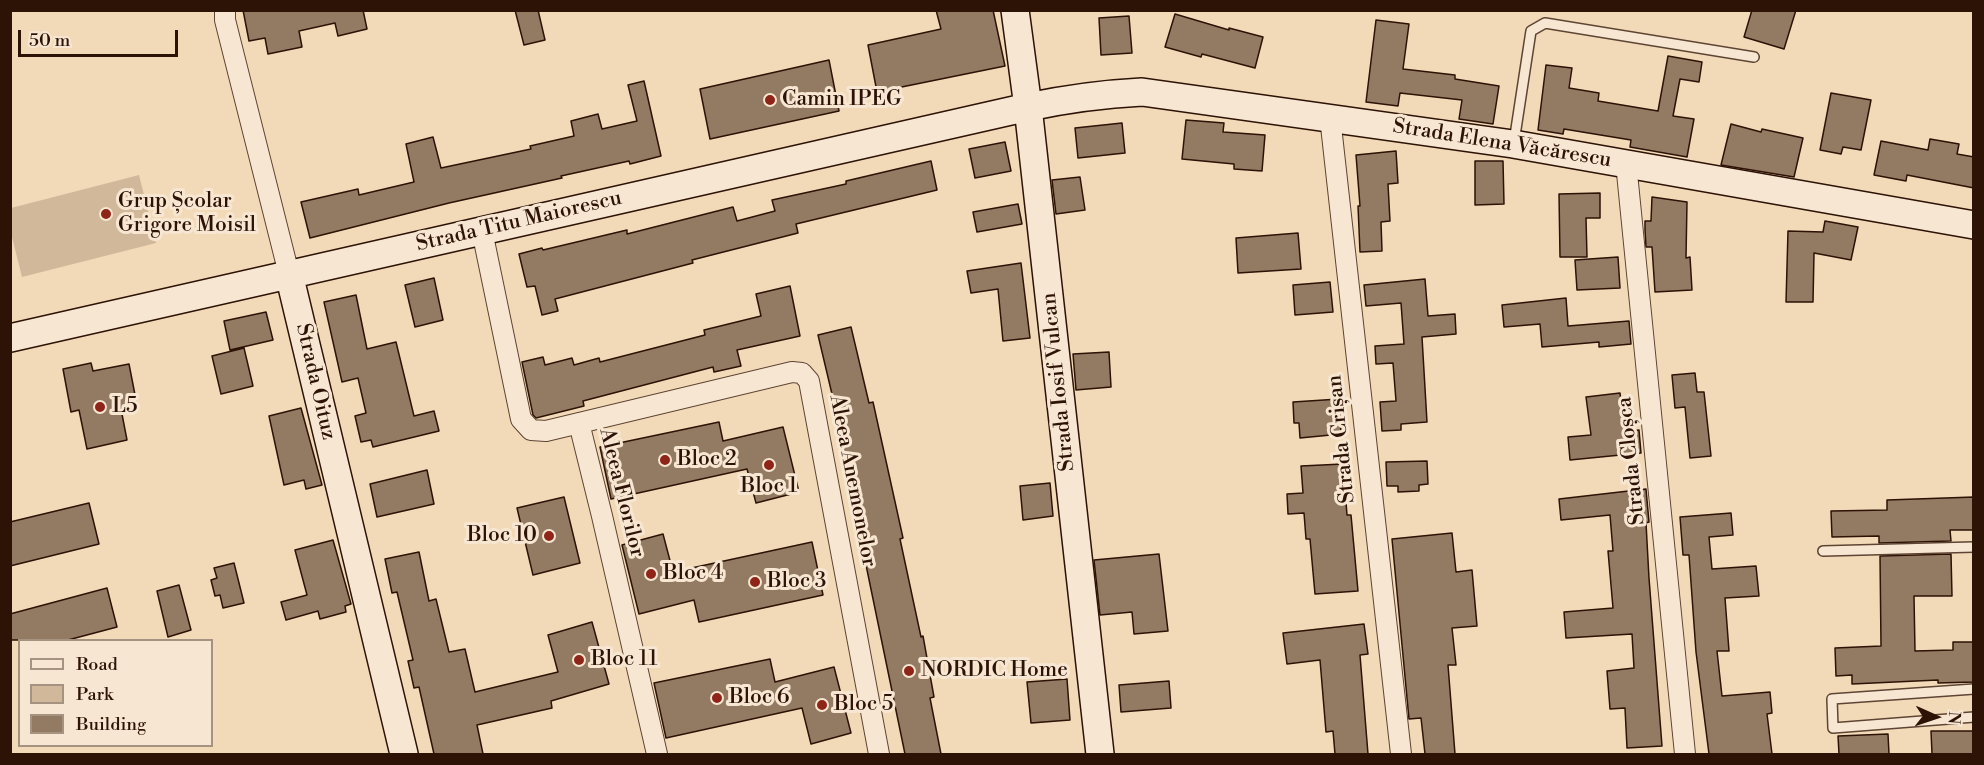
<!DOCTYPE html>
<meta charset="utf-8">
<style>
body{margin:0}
#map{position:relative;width:1984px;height:765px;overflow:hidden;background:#f2dab9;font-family:"Libre Bodoni",serif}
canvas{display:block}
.frame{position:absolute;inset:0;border:12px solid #2d1206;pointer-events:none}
.legend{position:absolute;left:18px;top:639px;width:195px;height:108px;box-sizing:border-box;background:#f7e7d2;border:2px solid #a69280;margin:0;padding:8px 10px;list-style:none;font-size:18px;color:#2d1206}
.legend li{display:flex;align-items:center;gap:12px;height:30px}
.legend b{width:30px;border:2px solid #a69280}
.north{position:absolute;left:1906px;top:687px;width:60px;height:60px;-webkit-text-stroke:4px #f7e7d2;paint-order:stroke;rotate:93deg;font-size:16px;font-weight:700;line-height:24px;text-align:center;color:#2d1206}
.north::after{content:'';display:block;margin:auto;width:21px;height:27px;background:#2d1206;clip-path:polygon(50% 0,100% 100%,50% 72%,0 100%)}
.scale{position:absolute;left:18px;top:30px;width:160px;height:27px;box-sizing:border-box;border:3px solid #2d1206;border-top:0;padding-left:8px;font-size:18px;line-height:21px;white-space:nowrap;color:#2d1206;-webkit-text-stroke:4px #f7e7d2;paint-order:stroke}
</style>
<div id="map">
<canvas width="1984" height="765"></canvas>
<div class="frame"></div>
<ul class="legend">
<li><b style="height:8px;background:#f7e7d2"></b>Road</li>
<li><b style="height:16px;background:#d1b89b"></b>Park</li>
<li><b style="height:16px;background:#937a63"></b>Building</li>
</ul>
<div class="north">N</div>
<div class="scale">50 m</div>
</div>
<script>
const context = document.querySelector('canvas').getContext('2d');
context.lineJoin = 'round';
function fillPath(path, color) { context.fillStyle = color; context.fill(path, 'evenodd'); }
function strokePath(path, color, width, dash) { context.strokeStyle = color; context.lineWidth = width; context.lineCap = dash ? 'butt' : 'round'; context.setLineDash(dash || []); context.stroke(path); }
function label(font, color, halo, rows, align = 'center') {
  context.font = font + ' "Libre Bodoni",serif'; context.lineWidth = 6; context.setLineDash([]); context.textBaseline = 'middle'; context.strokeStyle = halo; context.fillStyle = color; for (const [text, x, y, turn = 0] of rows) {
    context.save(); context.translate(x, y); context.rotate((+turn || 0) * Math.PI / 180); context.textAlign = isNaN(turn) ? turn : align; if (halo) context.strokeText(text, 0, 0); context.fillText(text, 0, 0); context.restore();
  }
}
fillPath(new Path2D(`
 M139,175L156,243L22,277L11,233V208Z`), '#d1b89b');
const building = new Path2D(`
 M243,10H363L367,29L338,36L335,23L299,31L302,47L268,54L265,38L249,41Z
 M515,10H538L545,40L524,45Z
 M936,10H993L1005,66L877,92L868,45L941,29Z
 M1752,10H1796L1784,49L1744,37Z
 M1175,14L1229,30V28L1263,37L1255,68L1202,54L1201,57L1165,47Z
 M1129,16L1132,53L1101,55L1099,18Z
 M1376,20L1409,24L1403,69L1455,75V79L1499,86L1493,124L1459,119L1462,100L1400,93L1398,106L1366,102Z
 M1668,56L1702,62L1699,82L1680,79L1673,116L1694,119L1687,157L1630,147L1631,140L1564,129L1563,134L1538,130L1546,65L1572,68L1569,88L1599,93L1598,101L1658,111Z
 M829,60L839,111L710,139L700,89Z
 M644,81L661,156L630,164L629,161L561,176L562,178L449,203L310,238L301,202L358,189L359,195L414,182L406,144L433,137L441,168L531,149L530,146L574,136L571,121L598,114L602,129L637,121L628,85Z
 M1831,93L1871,100L1861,150L1843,147L1841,154L1820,150Z
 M1186,120L1224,123L1223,132L1265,135L1262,171L1234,169V164L1182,159Z
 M1122,123L1125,153L1078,158L1075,128Z
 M1731,124L1761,132L1762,129L1803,138L1794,177L1721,165Z
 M1930,139L1959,144L1957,154L1974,157V188L1907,175L1906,181L1874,175L1881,141L1928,150Z
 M1005,142L1011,171L975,178L969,149Z
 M1396,151L1398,183L1388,184L1390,221L1381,222L1382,251L1360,252L1358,206H1360L1356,155Z
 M931,161L937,190L796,224L798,233L692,260L693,263L555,299L558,311L542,315L535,286L527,287L519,254L542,248L543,250L627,230V234L733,207L737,221L775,211L772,200L846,184V181Z
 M1475,161H1503L1504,204L1475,205Z
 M1080,177L1085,210L1056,214L1052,180Z
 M1600,193V218H1586L1587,257H1560L1559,194Z
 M1652,197L1687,202L1686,258L1690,257L1692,290L1655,292L1652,247H1646L1645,230V221H1651Z
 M1018,204L1022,224L977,232L973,212Z
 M1825,221L1858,227L1851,260L1814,253L1813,302H1786L1788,231L1823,232Z
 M1298,233L1301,269L1238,273L1236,238Z
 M1618,257L1620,288L1577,290L1575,260Z
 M1021,263L1030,338L1003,341L998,289L971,293L967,271Z
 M434,278L443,320L415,327L405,285Z
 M1425,279L1428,316L1455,314L1456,334L1422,337L1427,422L1401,424V430L1382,431L1380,402L1396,401L1393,363L1376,364L1375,346L1404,344L1401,303L1366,306L1364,285Z
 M1330,282L1333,312L1295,315L1293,285Z
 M790,286L800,336L737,350L741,366L714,372L713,367L583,401L584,406L536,418L533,415L522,362L543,357L545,365L572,358L574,365L599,358L600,362L705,335L704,330L761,316L756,294Z
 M356,295L367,349L396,342L414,416L434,411L439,431L373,447L371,440L361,442L355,416L366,413L358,378L342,382L324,302Z
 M1566,298L1568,326L1629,321L1631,344L1599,347V342L1542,347L1540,324L1504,327L1502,305Z
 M266,312L273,340L230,350L224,321Z
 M851,327L869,403L873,402L903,538L900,539L921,637L923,636L934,697L930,698L941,754H905L866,565L869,564L833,412L836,411L818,335Z
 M244,348L253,386L221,394L212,356Z
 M1109,352L1111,387L1076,390L1073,354Z
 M91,363L93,371L129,364L137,405L121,409L127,440L87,449L79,410L71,412L63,369Z
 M1695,373L1697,392H1704L1711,456L1690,458L1685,407L1675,408L1672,375Z
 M1620,393L1625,432L1639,430L1641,453L1570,460L1568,437L1591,435L1586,397Z
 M1339,399L1341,434L1300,438L1299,423H1294L1293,402Z
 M301,408L322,485L306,489L304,480L284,485L269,416Z
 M719,422L723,441L783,427L799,492L756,503L747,469L611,499L600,447Z
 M1427,461L1428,484L1419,485V491L1398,492V486H1387L1386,462Z
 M1343,464L1347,515H1351L1358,591L1315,594L1310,539H1306L1304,513L1288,514L1287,494L1303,493L1301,466Z
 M427,470L434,504L377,517L370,484Z
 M1050,483L1053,516L1023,520L1020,486Z
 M1646,489L1649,522L1646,523L1649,578L1662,746L1627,748L1625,708L1610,709L1607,671L1634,668L1632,634L1566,638L1564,612L1613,608L1608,551H1613L1610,515L1561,520L1559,499Z
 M564,497L580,563L533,575L517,508Z
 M1974,497V530H1950L1951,541L1879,543V536L1832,537L1831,511L1887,510V500Z
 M89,503L99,544L10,566V522Z
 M1731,513L1733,535L1709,537L1712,569L1756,566L1759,596L1725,598L1729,651H1717L1722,696L1770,692L1772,713L1767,714L1772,754H1709L1696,652L1689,555H1683L1680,517Z
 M1452,533L1456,572L1472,570L1477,626L1452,628L1456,665H1448L1455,754H1425L1421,718L1409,719L1392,539Z
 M663,534L673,572L812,542L823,595L699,622L694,600L639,614L622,545Z
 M333,540L351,604L345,606L346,612L320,619L318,611L286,620L281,602L307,595L295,550Z
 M419,552L429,601L436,599L449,652L465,649L475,692L558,672L548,635L592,622L609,684L551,701L552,708L477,725L483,754H434L419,687L414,688L408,661L413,660L397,592L392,593L385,559Z
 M1159,554L1168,631L1134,634L1132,612L1100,615L1094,560Z
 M1951,554L1952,596H1914L1915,651L1953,650V642H1974V682L1938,683V680L1852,684V675L1836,676L1835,648L1881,646L1880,556Z
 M234,563L244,603L223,608L220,595L215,596L211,580L217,578L214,568Z
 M179,585L191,630L168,637L157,591Z
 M107,588L117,627L68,640H10V614Z
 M1364,624L1368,654L1360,655L1368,754H1335L1333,731L1326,732L1320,660L1287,664L1283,633Z
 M770,659L775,682L834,667L851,733L811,744L802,708L666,738L654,683Z
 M1067,679L1070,720L1031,723L1027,682Z
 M1169,681L1171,708L1121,712L1119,685Z
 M1931,731H1974V754H1932Z
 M1888,734L1889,754H1839L1838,736Z`);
fillPath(building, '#937a63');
strokePath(building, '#2d1206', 1.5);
const lane = new Path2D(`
 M1514,142L1531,31L1545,23L1754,57
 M1823,551L1974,547
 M1974,689L1832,699L1833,728L1974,717`);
const street = new Path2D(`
 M225,10V20L289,274
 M1330,117L1401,754
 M1626,163L1685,754
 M482,231L521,419L531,430L546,431L792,372L802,373L809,381L879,754
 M579,423L602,516L657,754`);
const secondary = new Path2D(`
 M1015,10L1028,107L1100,754
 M289,274L404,754
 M10,338L1028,107C1066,99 1103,94 1142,92L1513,144L1974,225`);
strokePath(lane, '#5e4433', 12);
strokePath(street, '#5e4433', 22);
strokePath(secondary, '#2d1206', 30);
strokePath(lane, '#f7e7d2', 9);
strokePath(street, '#f7e7d2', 20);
strokePath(secondary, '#f7e7d2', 27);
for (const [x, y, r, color] of [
 [770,100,6,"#8f2418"],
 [106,214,6,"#8f2418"],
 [100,407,6,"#8f2418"],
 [665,460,6,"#8f2418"],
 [769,465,6,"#8f2418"],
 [549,536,6,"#8f2418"],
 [651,574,6,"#8f2418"],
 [755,582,6,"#8f2418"],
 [579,660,6,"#8f2418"],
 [909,671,6,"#8f2418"],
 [717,698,6,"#8f2418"],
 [822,705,6,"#8f2418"]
]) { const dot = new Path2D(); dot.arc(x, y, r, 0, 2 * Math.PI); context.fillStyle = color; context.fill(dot); strokePath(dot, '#f7e7d2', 2); }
label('21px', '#2d1206', '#f7e7d2', [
 ["Camin IPEG",782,100],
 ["Grup Școlar",118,202],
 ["Grigore Moisil",118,226],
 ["L5",112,407],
 ["Bloc 2",677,460],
 ["Bloc 1",769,487,"center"],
 ["Bloc 10",537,536,"right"],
 ["Bloc 4",663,574],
 ["Bloc 3",767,582],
 ["Bloc 11",591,660],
 ["NORDIC Home",921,671],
 ["Bloc 6",729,698],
 ["Bloc 5",834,705]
], 'left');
label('21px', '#2d1206', '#f7e7d2', [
 ["Strada Elena Văcărescu",1502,144,9],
 ["Strada Titu Maiorescu",519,222,-13],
 ["Strada Oituz",315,382,77],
 ["Strada Iosif Vulcan",1059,382,-96],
 ["Strada Crișan",1342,439,-96],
 ["Strada Cloșca",1632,461,-96],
 ["Aleea Anemonelor",852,481,79],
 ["Aleea Florilor",621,493,76]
]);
</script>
